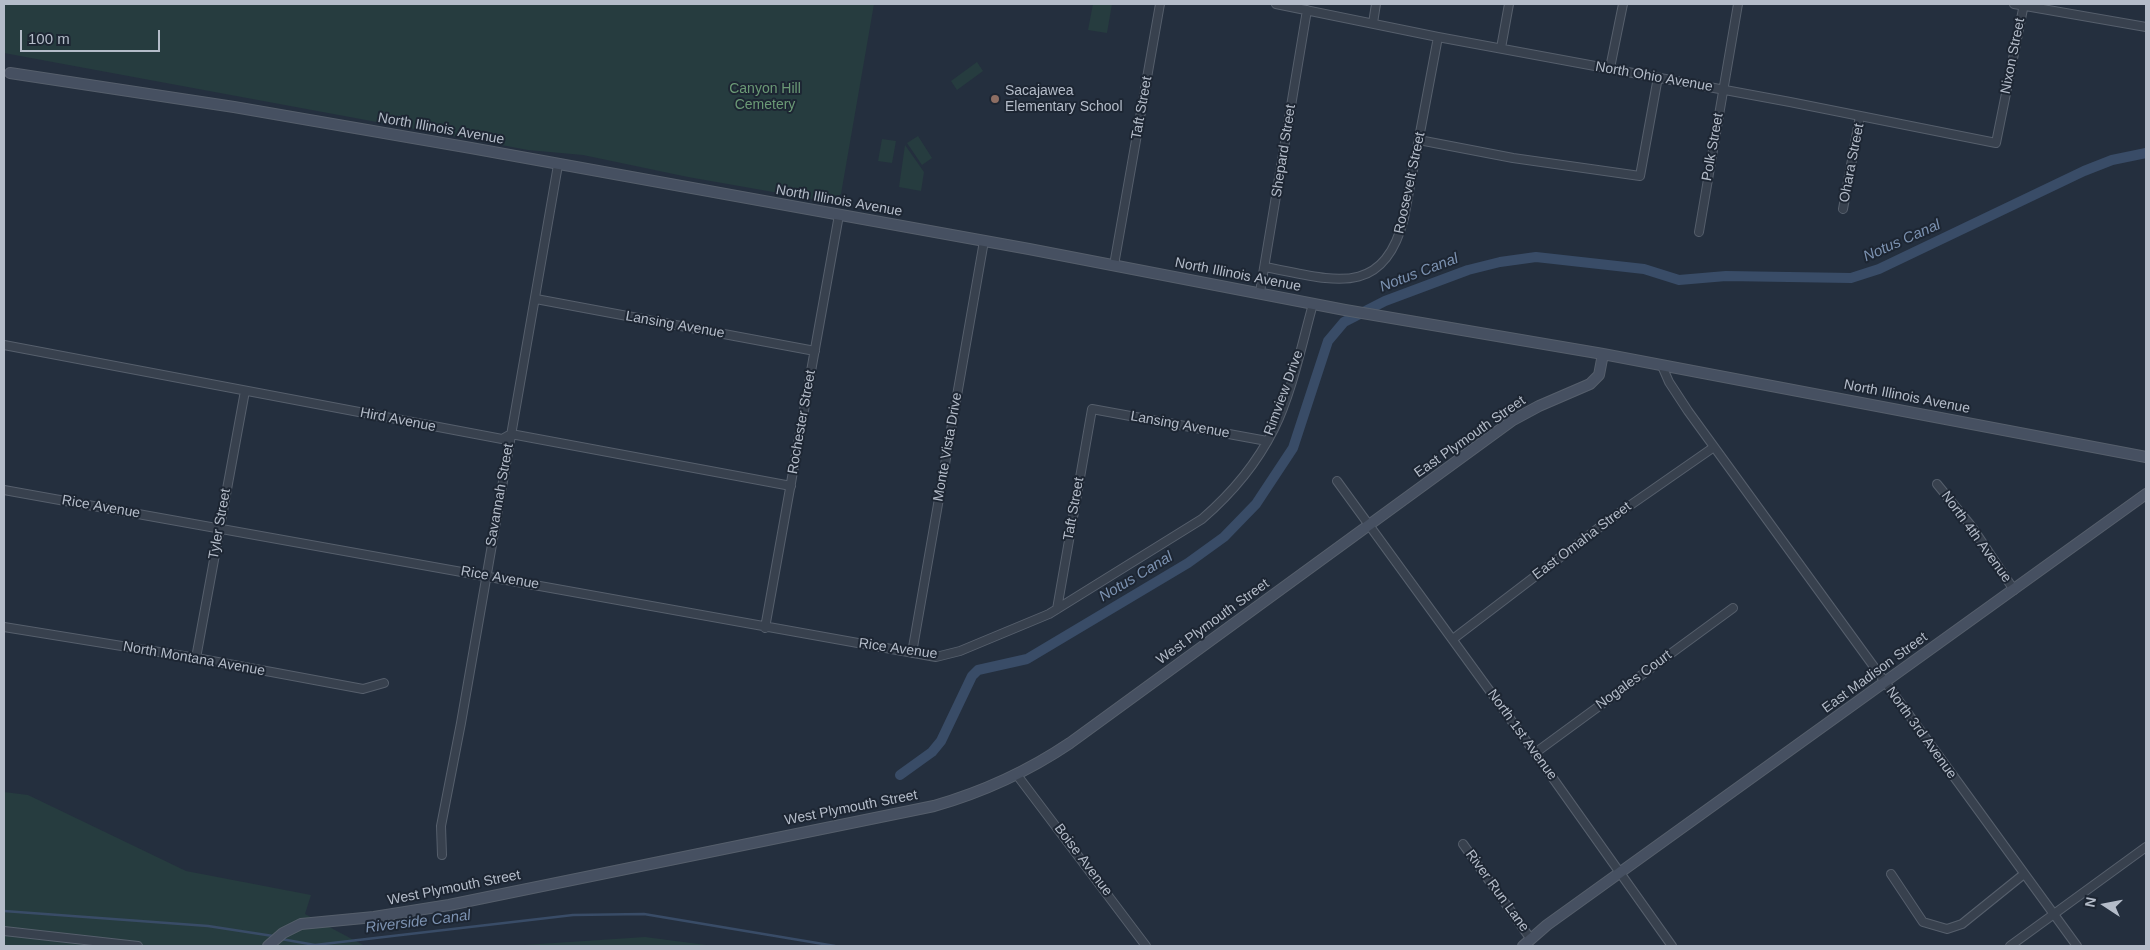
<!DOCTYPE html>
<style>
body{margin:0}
#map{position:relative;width:2150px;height:950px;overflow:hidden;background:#242f3e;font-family:Helvetica,sans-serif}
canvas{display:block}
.frame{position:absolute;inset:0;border:5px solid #b4bcc9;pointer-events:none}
.north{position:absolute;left:2080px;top:880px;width:50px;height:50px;-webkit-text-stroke:4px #1d2633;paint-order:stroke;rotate:281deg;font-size:14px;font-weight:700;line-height:20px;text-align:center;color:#b4bcc9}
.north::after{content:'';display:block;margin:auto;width:18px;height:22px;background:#b4bcc9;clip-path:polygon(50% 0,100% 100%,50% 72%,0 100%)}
.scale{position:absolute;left:20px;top:30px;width:140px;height:22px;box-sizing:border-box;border:2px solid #b4bcc9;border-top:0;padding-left:6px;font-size:15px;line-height:18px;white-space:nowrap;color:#b4bcc9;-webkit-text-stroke:4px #1d2633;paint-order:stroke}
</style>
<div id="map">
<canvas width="2150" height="950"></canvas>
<div class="frame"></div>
<div class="north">N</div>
<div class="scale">100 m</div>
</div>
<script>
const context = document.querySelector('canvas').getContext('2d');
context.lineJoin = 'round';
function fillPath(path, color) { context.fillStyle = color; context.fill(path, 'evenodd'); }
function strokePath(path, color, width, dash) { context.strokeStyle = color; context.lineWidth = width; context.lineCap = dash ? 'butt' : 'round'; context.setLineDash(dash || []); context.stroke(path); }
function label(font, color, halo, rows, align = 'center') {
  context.font = font + ' Helvetica,sans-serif'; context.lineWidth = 4; context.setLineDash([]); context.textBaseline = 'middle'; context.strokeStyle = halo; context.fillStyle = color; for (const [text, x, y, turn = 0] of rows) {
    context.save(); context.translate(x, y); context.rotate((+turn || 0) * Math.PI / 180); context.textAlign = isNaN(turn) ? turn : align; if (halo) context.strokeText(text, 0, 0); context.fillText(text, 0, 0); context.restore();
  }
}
fillPath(new Path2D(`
 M4,4H874L841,194L830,202L688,177L583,155L528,150L4,53Z
 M1093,4H1112L1107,33L1088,30Z
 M977,62L983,71L957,90L951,81Z
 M918,136L932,158L922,165L907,143Z
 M882,139L896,141L892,163L878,161Z
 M905,145L924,172L921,191L899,187Z
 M4,792L28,795L186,871L311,895L305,914L365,946H4Z
 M645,937L714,946H509Z`), '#263c3f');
strokePath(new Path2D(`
 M4,911L208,926L273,936
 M281,939L315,945L573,915L644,914L835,946`), '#394c67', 2.5);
strokePath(new Path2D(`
 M900,775L932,752L941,741L972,676L978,670L1027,659L1188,563L1224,537L1256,504L1293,448L1328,341L1344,322L1385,301L1468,270L1500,262L1536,257L1644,269L1679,280L1726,276L1851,278L1879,269L2084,171L2112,160L2146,153`), '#394c67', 10);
const street = new Path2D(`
 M1276,4L1438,37L1790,102L1996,143L2024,4
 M2014,4L2146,27
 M1373,23L1376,4
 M1501,48L1509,4
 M1610,68L1623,4
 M1419,140L1513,158L1640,176L1658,77
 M1843,209L1860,116
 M1699,232L1738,4
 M1114,265L1160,4
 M1265,267C1330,279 1383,301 1404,218L1438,37
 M1260,292L1307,10
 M536,299L815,351
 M4,345L502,439L511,434L791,486
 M1662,366L1669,382L1688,411L2077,946
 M1337,481L1535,753L1672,946
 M1937,484L1972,527L2014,590
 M4,490L936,657L960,651L1049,614L1202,519C1231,494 1257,463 1274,429C1292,393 1302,343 1313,304
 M1057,609L1092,409L1267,441
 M4,627L196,658L363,689L384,683
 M765,628L839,215
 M1453,639L1609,520L1714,447
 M912,653L984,241
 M196,658L245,391
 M1535,753L1733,608
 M1017,775L1146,946
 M1463,844L1530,938
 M442,855L441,826L461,723L558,165
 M1891,874L1923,922L1947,929L1962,924L2024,874
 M4,931L138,946
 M2010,946L2146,847`);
const secondary = new Path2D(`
 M10,73L234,107L471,148L1029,249L1345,310L1603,354L2146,457
 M268,946L283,933L301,924L374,917L449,905L934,806C983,792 1027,772 1070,743L1513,420L1539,406L1590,384L1599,375L1603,354
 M1523,946L1547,925L2146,494`);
strokePath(street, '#565f6c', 10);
strokePath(secondary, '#565f6c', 12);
strokePath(street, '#38414e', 8);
strokePath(secondary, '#465061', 10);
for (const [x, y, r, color] of [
 [995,99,5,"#8d6e63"]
]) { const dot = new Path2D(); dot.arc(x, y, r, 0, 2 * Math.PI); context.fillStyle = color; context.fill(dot); strokePath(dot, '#1d2633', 2); }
label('14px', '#b4bcc9', '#1d2633', [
 ["Nixon Street",2013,56,-79],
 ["North Ohio Avenue",1654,77,10],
 ["Taft Street",1142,108,-80],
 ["North Illinois Avenue",441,129,10],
 ["Polk Street",1713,147,-80],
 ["Shepard Street",1284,151,-81],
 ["Ohara Street",1852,163,-79],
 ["Roosevelt Street",1410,183,-78],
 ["North Illinois Avenue",839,201,10],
 ["North Illinois Avenue",1238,275,11],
 ["Lansing Avenue",675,325,10],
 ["Rimview Drive",1284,393,-70],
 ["North Illinois Avenue",1907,397,11],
 ["Hird Avenue",398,420,11],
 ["Rochester Street",802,422,-80],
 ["Lansing Avenue",1180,425,10],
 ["East Plymouth Street",1470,437,-35],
 ["Monte Vista Drive",948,447,-80],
 ["Savannah Street",500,495,-80],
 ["Rice Avenue",101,507,10],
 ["Taft Street",1074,509,-80],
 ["Tyler Street",220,524,-80],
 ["North 4th Avenue",1976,537,54],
 ["East Omaha Street",1582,541,-37],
 ["Rice Avenue",500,578,10],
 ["West Plymouth Street",1213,622,-36],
 ["Rice Avenue",898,649,8],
 ["North Montana Avenue",194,659,10],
 ["East Madison Street",1875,673,-36],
 ["Nogales Court",1634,680,-36],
 ["North 3rd Avenue",1921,733,54],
 ["North 1st Avenue",1522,735,54],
 ["West Plymouth Street",851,808,-11],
 ["Boise Avenue",1083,860,53],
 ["West Plymouth Street",454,888,-11],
 ["River Run Lane",1497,891,54]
]);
label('14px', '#6b9a76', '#1d2633', [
 ["Canyon Hill",765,89],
 ["Cemetery",765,105]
]);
label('14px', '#b4bcc9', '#1d2633', [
 ["Sacajawea",1005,91],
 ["Elementary School",1005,107]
], 'left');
label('italic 15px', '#7c92b1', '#1d2633', [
 ["Notus Canal",1902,241,-24],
 ["Notus Canal",1419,273,-21],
 ["Notus Canal",1136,577,-31],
 ["Riverside Canal",418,922,-7]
]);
</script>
